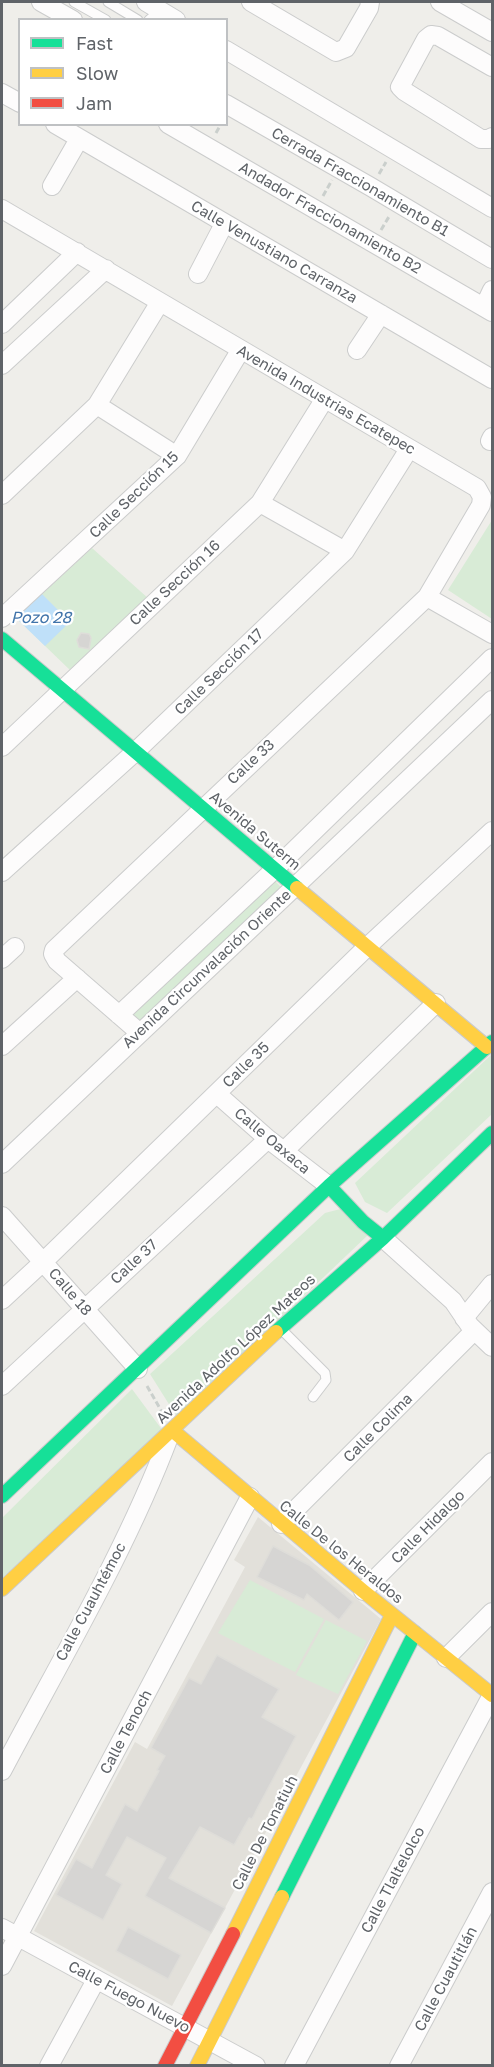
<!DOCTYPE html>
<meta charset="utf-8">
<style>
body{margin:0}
#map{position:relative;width:494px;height:2067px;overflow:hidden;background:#efeeea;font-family:"Golos Text",sans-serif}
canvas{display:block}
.frame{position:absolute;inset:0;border:3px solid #5f6368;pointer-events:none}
.legend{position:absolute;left:18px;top:18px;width:210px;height:108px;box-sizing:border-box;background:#fff;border:2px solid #bfc1c3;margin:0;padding:8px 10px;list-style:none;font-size:18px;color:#5f6368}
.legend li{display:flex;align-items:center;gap:12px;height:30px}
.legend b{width:30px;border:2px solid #bfc1c3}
</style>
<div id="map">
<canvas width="494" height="2067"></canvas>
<div class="frame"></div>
<ul class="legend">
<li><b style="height:8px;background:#16e098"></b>Fast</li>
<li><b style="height:8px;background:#ffcf43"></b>Slow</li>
<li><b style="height:8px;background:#f24e42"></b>Jam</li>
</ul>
</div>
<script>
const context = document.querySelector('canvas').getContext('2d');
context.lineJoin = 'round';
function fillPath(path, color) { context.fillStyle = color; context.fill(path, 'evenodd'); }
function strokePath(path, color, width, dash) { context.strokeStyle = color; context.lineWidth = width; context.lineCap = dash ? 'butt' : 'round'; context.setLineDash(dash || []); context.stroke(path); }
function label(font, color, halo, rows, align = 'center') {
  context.font = font + ' "Golos Text",sans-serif'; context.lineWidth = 4.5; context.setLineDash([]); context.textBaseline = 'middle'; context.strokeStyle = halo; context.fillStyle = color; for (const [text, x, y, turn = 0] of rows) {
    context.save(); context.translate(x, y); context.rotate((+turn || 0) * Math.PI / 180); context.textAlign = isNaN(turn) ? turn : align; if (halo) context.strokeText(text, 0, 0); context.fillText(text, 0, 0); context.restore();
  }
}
fillPath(new Path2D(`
 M258,1517L381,1619L172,2006L34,1931L135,1742L147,1749L245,1567L234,1560Z`), '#e2e0da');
fillPath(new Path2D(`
 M492,520V619L448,590Z
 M92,548L149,599L71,671L16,618Z
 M272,878L283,889L141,1022L130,1012Z
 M492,1054V1114L387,1213L365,1202L355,1183Z
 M352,1206L368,1235L177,1417L150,1374L325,1213Z
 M132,1389L163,1431L2,1578V1518Z
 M250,1580L324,1619L295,1672L218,1633Z
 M326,1620L367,1641L338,1694L296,1675Z`), '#d8ebd6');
fillPath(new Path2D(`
 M42,594L70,622L45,646L16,618Z`), '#bfe0f9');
const building = new Path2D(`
 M81,633L89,634L91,638L89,649L79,647L77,640Z
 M273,1546L309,1565L353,1602L339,1620L307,1594L304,1600L257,1577Z
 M217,1655L279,1689L262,1717L296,1736L258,1807L252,1819L249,1818L234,1845L200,1827L169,1878L225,1908L211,1933L145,1896L166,1858L127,1837L106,1875L122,1884L103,1920L56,1895L76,1859L92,1868L125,1804L137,1811L159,1771L157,1770L165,1756L151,1748L189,1678L201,1684Z
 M128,1927L181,1955L168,1979L116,1951Z`);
fillPath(building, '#d6d5d3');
strokePath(building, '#deddd9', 1.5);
const lane = new Path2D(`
 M74,2L106,20
 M108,2L138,20
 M149,20L161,10
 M282,1330L325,1373L326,1380L313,1397`);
const street = new Path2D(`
 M41,2L73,20
 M146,2L176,20
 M251,2L336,52L346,48L369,8L370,2
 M440,2L492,32
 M226,50L492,208
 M492,67L438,36L431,35L426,39L400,87L404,91L481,139H489L492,137
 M2,93L20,103
 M226,104L371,187L492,259
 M55,124L492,379
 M168,124L492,312
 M52,186L79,139
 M2,209L477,488L482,497L481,505L427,597L54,950L53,954L57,961L140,1033
 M198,274L224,224
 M484,307L492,290
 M2,324L77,252
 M357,350L381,314
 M2,365L106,269
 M97,405L177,456
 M490,441L492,437
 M2,495L97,405L160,302
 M260,503L345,551
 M427,597L492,634
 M2,618L177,456L240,351
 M2,747L260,503L324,400
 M2,872L135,752L345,551L409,449
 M2,959L15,947
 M119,1015L275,869L492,658
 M2,1046L77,978
 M217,1094L268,1139L329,1186
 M284,1151L436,1003
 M2,1164L492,700
 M2,1216L138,1369
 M383,1238L453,1301L470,1326L492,1347
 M2,1300L43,1262L368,946L492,831
 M464,1318L492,1284
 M2,1386L268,1139
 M281,1524L474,1331
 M363,1591L492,1462
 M446,1658L492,1612
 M2,1771C59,1663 126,1551 169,1437
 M2,1928L256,2066
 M2,1966L250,1497
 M49,2066L96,1980
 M294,2066L492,1695
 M399,2066L492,1892`);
const fast = new Path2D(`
 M2,639L297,888
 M329,1186L363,1222L383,1238
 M276,1332L383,1238L492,1133
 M2,1496L329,1186L492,1042
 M282,1897L415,1633`);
const slow = new Path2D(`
 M297,888L487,1047
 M172,1430L363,1591L492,1695
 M2,1589L276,1332
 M233,1934L392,1615
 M197,2066L282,1897`);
const jam = new Path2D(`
 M165,2066L233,1934`);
strokePath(lane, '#cbcccc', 11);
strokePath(street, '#cbcccc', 20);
strokePath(fast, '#cacacb', 16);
strokePath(slow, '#cacacb', 16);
strokePath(jam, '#cacacb', 16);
strokePath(new Path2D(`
 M216,133L221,124
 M379,174L386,162
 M323,196L332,180
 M381,230L390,215
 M147,1386L162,1412`), '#cacfcc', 3, [6, 3]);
strokePath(lane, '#fdfcfc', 9);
strokePath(street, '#fdfcfc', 18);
strokePath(fast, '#16e098', 14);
strokePath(slow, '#ffcf43', 14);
strokePath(jam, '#f24e42', 14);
label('15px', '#5f6368', '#fff', [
 ["Cerrada Fraccionamiento B1",360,182,30],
 ["Andador Fraccionamiento B2",330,218,30],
 ["Calle Venustiano Carranza",274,252,30],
 ["Avenida Industrias Ecatepec",326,400,30],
 ["Calle Sección 15",134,495,-44],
 ["Calle Sección 16",175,583,-43],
 ["Calle Sección 17",219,672,-44],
 ["Calle 33",251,762,-43],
 ["Avenida Suterm",255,831,40],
 ["Avenida Circunvalación Oriente",207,969,-43],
 ["Calle 35",246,1065,-44],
 ["Calle Oaxaca",272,1141,40],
 ["Calle 37",134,1262,-43],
 ["Calle 18",70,1292,49],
 ["Avenida Adolfo López Mateos",236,1349,-43],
 ["Calle Colima",378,1428,-45],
 ["Calle Hidalgo",428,1527,-45],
 ["Calle De los Heraldos",341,1552,39],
 ["Calle Cuauhtémoc",91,1602,-62],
 ["Calle Tenoch",126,1732,-62],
 ["Calle De Tonatiuh",265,1833,-63],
 ["Calle Tlaltelolco",393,1880,-62],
 ["Calle Cuautitlán",446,1979,-62],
 ["Calle Fuego Nuevo",129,1997,28]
]);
label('italic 16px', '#4174aa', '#fff', [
 ["Pozo 28",41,618]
]);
</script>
